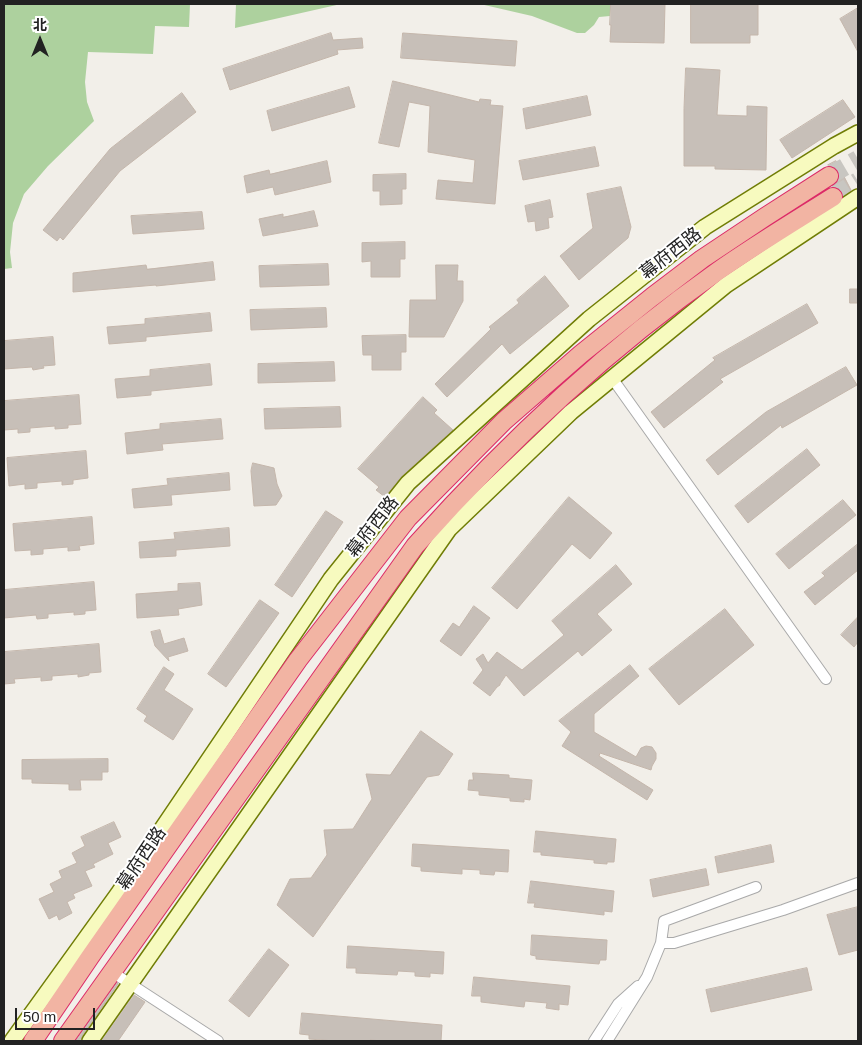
<!DOCTYPE html>
<meta charset="utf-8">
<style>
body{margin:0}
#map{position:relative;width:862px;height:1045px;overflow:hidden;background:#f2efe9;font-family:Arial,"Noto Sans SC",sans-serif}
canvas{display:block}
.frame{position:absolute;inset:0;border:5px solid #222;pointer-events:none}
.north{position:absolute;left:15px;top:15px;width:50px;height:50px;-webkit-text-stroke:4px #fff;paint-order:stroke;rotate:0deg;font-size:14px;font-weight:700;line-height:20px;text-align:center;color:#222}
.north::after{content:'';display:block;margin:auto;width:18px;height:22px;background:#222;clip-path:polygon(50% 0,100% 100%,50% 72%,0 100%)}
.scale{position:absolute;left:15px;top:1008px;width:80px;height:22px;box-sizing:border-box;border:2px solid #222;border-top:0;padding-left:6px;font-size:15px;line-height:18px;white-space:nowrap;color:#222;-webkit-text-stroke:4px #fff;paint-order:stroke}
</style>
<div id="map">
<canvas width="862" height="1045"></canvas>
<div class="frame"></div>
<div class="north">北</div>
<div class="scale">50 m</div>
</div>
<script>
const context = document.querySelector('canvas').getContext('2d');
context.lineJoin = 'round';
function fillPath(path, color) { context.fillStyle = color; context.fill(path, 'evenodd'); }
function strokePath(path, color, width, dash) { context.strokeStyle = color; context.lineWidth = width; context.lineCap = dash ? 'butt' : 'round'; context.setLineDash(dash || []); context.stroke(path); }
function label(font, color, halo, rows, align = 'center') {
  context.font = font + ' Arial,"Noto Sans SC",sans-serif'; context.lineWidth = 4; context.setLineDash([]); context.textBaseline = 'middle'; context.strokeStyle = halo; context.fillStyle = color; for (const [text, x, y, turn = 0] of rows) {
    context.save(); context.translate(x, y); context.rotate((+turn || 0) * Math.PI / 180); context.textAlign = isNaN(turn) ? turn : align; if (halo) context.strokeText(text, 0, 0); context.fillText(text, 0, 0); context.restore();
  }
}
fillPath(new Path2D(`
 M4,4H190L189,27L155,26L153,54L88,52L85,82L87,102L94,121L48,166L24,194L13,223L10,252L12,268L4,269Z
 M236,4H341L235,28Z
 M480,4H611L610,16L599,17L594,25L585,33H577L532,16Z`), '#add19e');
const building = new Path2D(`
 M611,4H665L664,43L610,42L611,25H610Z
 M691,4H758V35H750V43H691Z
 M858,8V52L840,19Z
 M331,33L333,40L362,38L363,48L337,50L338,54L230,90L223,69Z
 M403,33L517,41L515,66L401,58Z
 M686,68L720,70L717,115L747,116V106L767,107L766,170L715,169V166H684V109Z
 M393,81L479,102L480,99L491,100L490,105L503,106L495,204L436,199L438,180L473,183L475,160L428,152L430,106L409,102L399,147L379,143Z
 M349,87L355,107L272,131L267,111Z
 M182,93L196,112L120,171L63,240L60,237L57,241L43,230L110,149Z
 M587,96L591,115L526,129L523,109Z
 M843,100L855,117L792,158L780,140Z
 M595,147L599,166L523,180L519,161Z
 M327,161L331,182L275,195L273,187L247,193L244,176L269,170L270,174Z
 M836,161L851,190L843,196L842,191L838,188L832,186L838,181L840,175L838,171L834,167L828,165Z
 M406,174V189H402V204L380,205V191H373V175Z
 M621,187L631,227L628,238L579,280L560,256L593,228L587,194Z
 M550,200L553,217L548,218L549,228L536,231L535,221L528,222L525,206Z
 M314,211L318,226L263,236L259,219L283,214V217Z
 M202,212L204,229L133,234L131,216Z
 M405,242V259H400V277H371V261L362,262V243Z
 M213,262L215,280L156,286V285L73,292V273L146,265L147,269Z
 M328,264L329,285L260,287L259,266Z
 M436,265H458L457,281H463V301L444,337H409L410,300H436Z
 M545,276L569,306L510,354L502,344L447,397L435,384L491,329L489,327L519,303L517,300Z
 M850,289H858V303H850Z
 M807,304L818,323L720,379L723,382L664,428L651,412L715,360L713,358Z
 M326,308L327,327L251,330L250,310Z
 M210,313L212,331L146,337V341L109,344L107,327L145,324V319Z
 M406,335V352H401V370H372V355H363L362,336Z
 M53,337L55,365L43,366L44,368L33,370L32,367L4,369V341Z
 M334,362L335,381L258,383V364Z
 M210,364L212,385L151,391V395L117,398L115,379L150,376V370Z
 M846,367L857,385L782,428L781,425L718,475L706,460L766,412Z
 M79,395L81,424L68,425V428L55,429V426L30,428V432L18,433V429L4,430V401Z
 M423,397L437,410L434,413L453,430L402,476L385,497L376,490L379,487L358,469Z
 M340,407L341,427L265,429L264,409Z
 M221,419L223,439L162,444L163,450L127,454L125,433L160,429V424Z
 M807,449L820,465L748,523L735,506Z
 M86,451L88,478L73,480V484L62,485V481L37,483V488L25,489V484L9,486L7,458Z
 M253,463L274,468L277,484L282,496L276,505L254,506L251,471Z
 M229,473L230,490L171,495L172,505L134,508L132,489L168,485L167,479Z
 M569,497L612,533L590,559L572,544L517,609L492,588Z
 M843,500L856,515L789,569L776,554Z
 M326,511L343,522L292,597L275,585Z
 M92,517L94,544L79,546L80,550L68,551V547L43,549V554L31,555V550L15,551L13,524Z
 M229,528L230,546L176,550V556L140,558L139,542L175,539L174,533Z
 M858,544V570L815,605L804,592L825,576L822,573Z
 M616,565L632,584L597,614L612,630L582,656L578,651L524,696L506,675L500,684V685L497,687L490,696L473,683L483,670L476,659L483,654L488,663L497,652L522,670L564,635L552,621Z
 M94,582L96,610L85,611V614L74,615V612L48,614V618L37,619L36,615L4,618V590Z
 M200,583L202,605L178,609L179,615L137,618L136,594L178,591V584Z
 M260,600L279,613L226,687L208,674Z
 M474,606L490,618L461,656L440,641L453,623L459,627Z
 M725,609L754,645L679,705L649,669Z
 M858,617V642L854,647L841,635Z
 M160,630L164,644L184,638L188,651L168,657L169,661L155,646L151,632Z
 M99,644L101,672L89,673V675L78,677V674L52,676V680L41,681V677L14,679L15,683L4,684V652Z
 M630,665L639,676L594,714V732L636,757L641,748L646,746L652,747L656,753V759L652,766L651,770L600,753L599,756L653,790L647,800L562,746L571,732L559,721Z
 M164,667L174,674L164,690L193,709L173,740L144,721L147,716L137,709Z
 M421,731L453,754L439,775L427,777L313,937L277,905L290,879L311,878L327,855L324,830L353,829L372,799L366,774L390,775Z
 M108,759V772H102V780H80L81,790H69V784L32,783V779H22V760Z
 M473,773L509,775V778L532,780L530,800L524,799V802L510,801V798L479,795V791L468,790L469,780H473Z
 M114,822L121,837L108,843L113,854L93,864L95,867L85,871L92,886L73,894L75,898L67,902L72,913L59,920L57,915L49,919L39,899L54,892L50,884L62,878L59,871L77,863L72,853L85,846L81,837Z
 M536,831L616,839L614,862H607V864L594,863V860L541,855V852H534Z
 M413,844L509,850L508,872L495,871L494,875L480,874V870L462,869V874L421,871V867L412,866Z
 M771,845L774,862L718,873L715,857Z
 M706,869L709,885L653,897L650,880Z
 M531,881L614,891L612,912L604,911V915L534,907L535,903H528Z
 M858,907V950L839,955L827,915Z
 M532,935L607,940L606,960H600L599,964L536,959V956L531,955Z
 M348,946L444,952L443,974L430,973V977L415,976V972L398,971L397,975L356,973V968H347Z
 M269,949L289,965L249,1017L229,1001Z
 M807,968L812,990L711,1012L706,990Z
 M474,977L570,986L568,1005L559,1004V1010L546,1008L547,1003L525,1001L524,1007L481,1002V996H472Z
 M117,983L118,984L82,1036L81,1041H76Z
 M134,995L145,1002L118,1041H101Z
 M302,1013L442,1025L441,1041H383L370,1040V1041H335L309,1039V1035L300,1034Z`);
fillPath(building, '#c7bfb8');
strokePath(building, '#c4b6ab', 1);
strokePath(new Path2D(`
 M829,176L858,159
 M833,197L858,181`), '#c8c6c1', 18, [18, 9]);
const minor = new Path2D(`
 M612,378L826,679
 M661,943H674L783,910L858,883
 M112,972L218,1041
 M594,1041L618,1004L638,986
 M607,1041L647,977L661,943L664,921L756,887`);
const secondary = new Path2D(`
 M12,1041L118,894L331,579L408,483L589,319L705,227L834,146L858,133
 M90,1041L449,529L571,412L726,285L858,197`);
const trunk = new Path2D(`
 M33,1041L90,957L298,660L408,518L504,421L581,354L652,297L702,259L765,217L829,176
 M63,1041L415,546C505,445 607,349 718,271C755,245 795,221 833,197`);
strokePath(minor, '#a9a9a9', 12);
strokePath(secondary, '#707d05', 18);
strokePath(trunk, '#dc2a67', 20);
strokePath(minor, '#fff', 10);
strokePath(secondary, '#f7fabf', 15);
strokePath(trunk, '#f2b4a3', 18);
label('18px', '#222', '#fff', [
 ["幕府西路",671,254,-38],
 ["幕府西路",373,527,-52],
 ["幕府西路",142,859,-56]
]);
</script>
